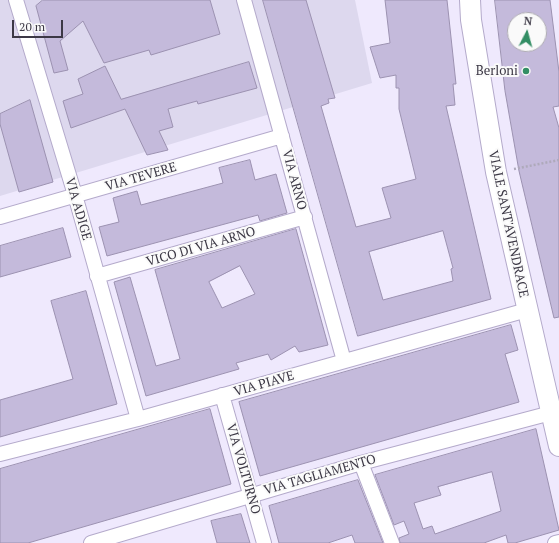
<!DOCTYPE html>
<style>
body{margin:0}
#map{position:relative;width:559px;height:543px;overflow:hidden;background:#efe9fd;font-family:"PT Serif",serif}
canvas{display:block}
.north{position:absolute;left:507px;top:12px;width:40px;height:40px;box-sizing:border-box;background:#fafafa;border:1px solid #aeacb2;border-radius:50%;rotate:6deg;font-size:11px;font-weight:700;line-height:16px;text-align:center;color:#3c3845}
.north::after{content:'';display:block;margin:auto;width:14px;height:18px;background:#338e64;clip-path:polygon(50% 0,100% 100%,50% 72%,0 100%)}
.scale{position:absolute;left:12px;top:20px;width:51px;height:18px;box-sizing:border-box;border:2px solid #3c3845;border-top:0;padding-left:5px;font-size:12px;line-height:14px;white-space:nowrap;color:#3c3845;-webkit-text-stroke:3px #fafafa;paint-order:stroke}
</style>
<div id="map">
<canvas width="559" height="543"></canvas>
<div class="north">N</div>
<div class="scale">20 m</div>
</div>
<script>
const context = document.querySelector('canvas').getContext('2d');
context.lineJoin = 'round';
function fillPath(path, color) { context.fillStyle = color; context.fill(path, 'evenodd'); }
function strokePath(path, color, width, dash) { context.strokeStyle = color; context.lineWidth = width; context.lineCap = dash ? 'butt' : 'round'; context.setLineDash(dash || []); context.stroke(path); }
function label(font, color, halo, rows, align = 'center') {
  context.font = font + ' "PT Serif",serif'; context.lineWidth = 4; context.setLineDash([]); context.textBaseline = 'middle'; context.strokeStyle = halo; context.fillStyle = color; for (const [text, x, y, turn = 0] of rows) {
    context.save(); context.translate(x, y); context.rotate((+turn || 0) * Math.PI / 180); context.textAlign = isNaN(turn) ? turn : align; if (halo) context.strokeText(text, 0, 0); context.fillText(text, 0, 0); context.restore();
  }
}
fillPath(new Path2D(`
 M0,0H355L372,83L0,196Z`), '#ddd8ee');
const building = new Path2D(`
 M43,0H210L220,34L151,55L149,50L104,63L83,21L60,41L68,70L54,73L36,6Z
 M263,0H306L335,98L328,99L329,103L321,106L356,227L391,218L382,188L416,179L399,109V88H396V75L380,78L370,47L390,43L385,0H447L456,84H453L455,105L446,106L491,299L358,336ZM443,231L453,268L451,269L453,281L383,300L369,252Z
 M495,0H550L559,72V106L553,107L559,128V317L554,318L519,171L505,91ZM515,20H539V44H515Z
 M249,62L257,88L198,104L197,101L168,109L173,127L159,131L168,150L147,155L125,109L71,128L63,101L83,94L78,79L105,66L121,99Z
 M30,100L53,182L19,192L0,124V114Z
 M250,160L255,180L276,174L287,213L260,221L258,215L107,256L99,227L119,222L113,198L137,191L141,205L223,183L219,168Z
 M63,228L71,257L0,277V246Z
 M296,229L328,345L299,352L295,346L271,360L268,354L236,363L239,369L146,396L114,282L130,277L156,366L180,359L155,270ZM240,266L255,294L222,308L209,282Z
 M86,291L117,404L0,437V400L73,379L51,301Z
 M511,325L518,350L505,354L519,402L260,476L239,402Z
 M210,409L231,484L28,543H0V469Z
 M536,429L559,530L515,543H508L506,535L484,543H400L399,538L409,534L404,521L394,525L375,475ZM492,472L501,511L435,534L432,526L423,529L414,503L441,495L438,487Z
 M358,480L383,543H355L352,535L328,543H279L269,506Z
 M241,514L250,543H217L211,521Z`);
fillPath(building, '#c4badb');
strokePath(building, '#9c92b1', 1);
const minor = new Path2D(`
 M16,0L75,195L138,419
 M244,0L344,361
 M0,217L282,136
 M97,276L305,217
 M222,395L264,543
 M0,454L138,419L527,310
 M361,463L392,543
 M91,543L361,463L551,413
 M555,543L559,542`);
const secondary = new Path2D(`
 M470,0L471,20L496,172L559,446`);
strokePath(minor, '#b4aacb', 16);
strokePath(secondary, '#b4aacb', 22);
strokePath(new Path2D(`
 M514,169L559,160`), '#aea9ba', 2.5, [2, 2]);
strokePath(minor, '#fff', 14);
strokePath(secondary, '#fff', 20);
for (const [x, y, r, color] of [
 [526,71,4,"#338e64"]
]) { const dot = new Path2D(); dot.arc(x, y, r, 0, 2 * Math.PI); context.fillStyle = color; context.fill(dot); strokePath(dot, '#fafafa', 1.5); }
label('13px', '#3c3845', '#fafafa', [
 ["Berloni",518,71]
], 'right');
label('13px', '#3c3845', '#fafafa', [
 ["VIA TEVERE",141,177,-16],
 ["VIA ARNO",294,180,75],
 ["VIA ADIGE",78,209,74],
 ["VIALE SANT'AVENDRACE",508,224,78],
 ["VICO DI VIA ARNO",201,247,-16],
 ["VIA PIAVE",264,384,-16],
 ["VIA VOLTURNO",243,469,74],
 ["VIA TAGLIAMENTO",320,475,-16]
]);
</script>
